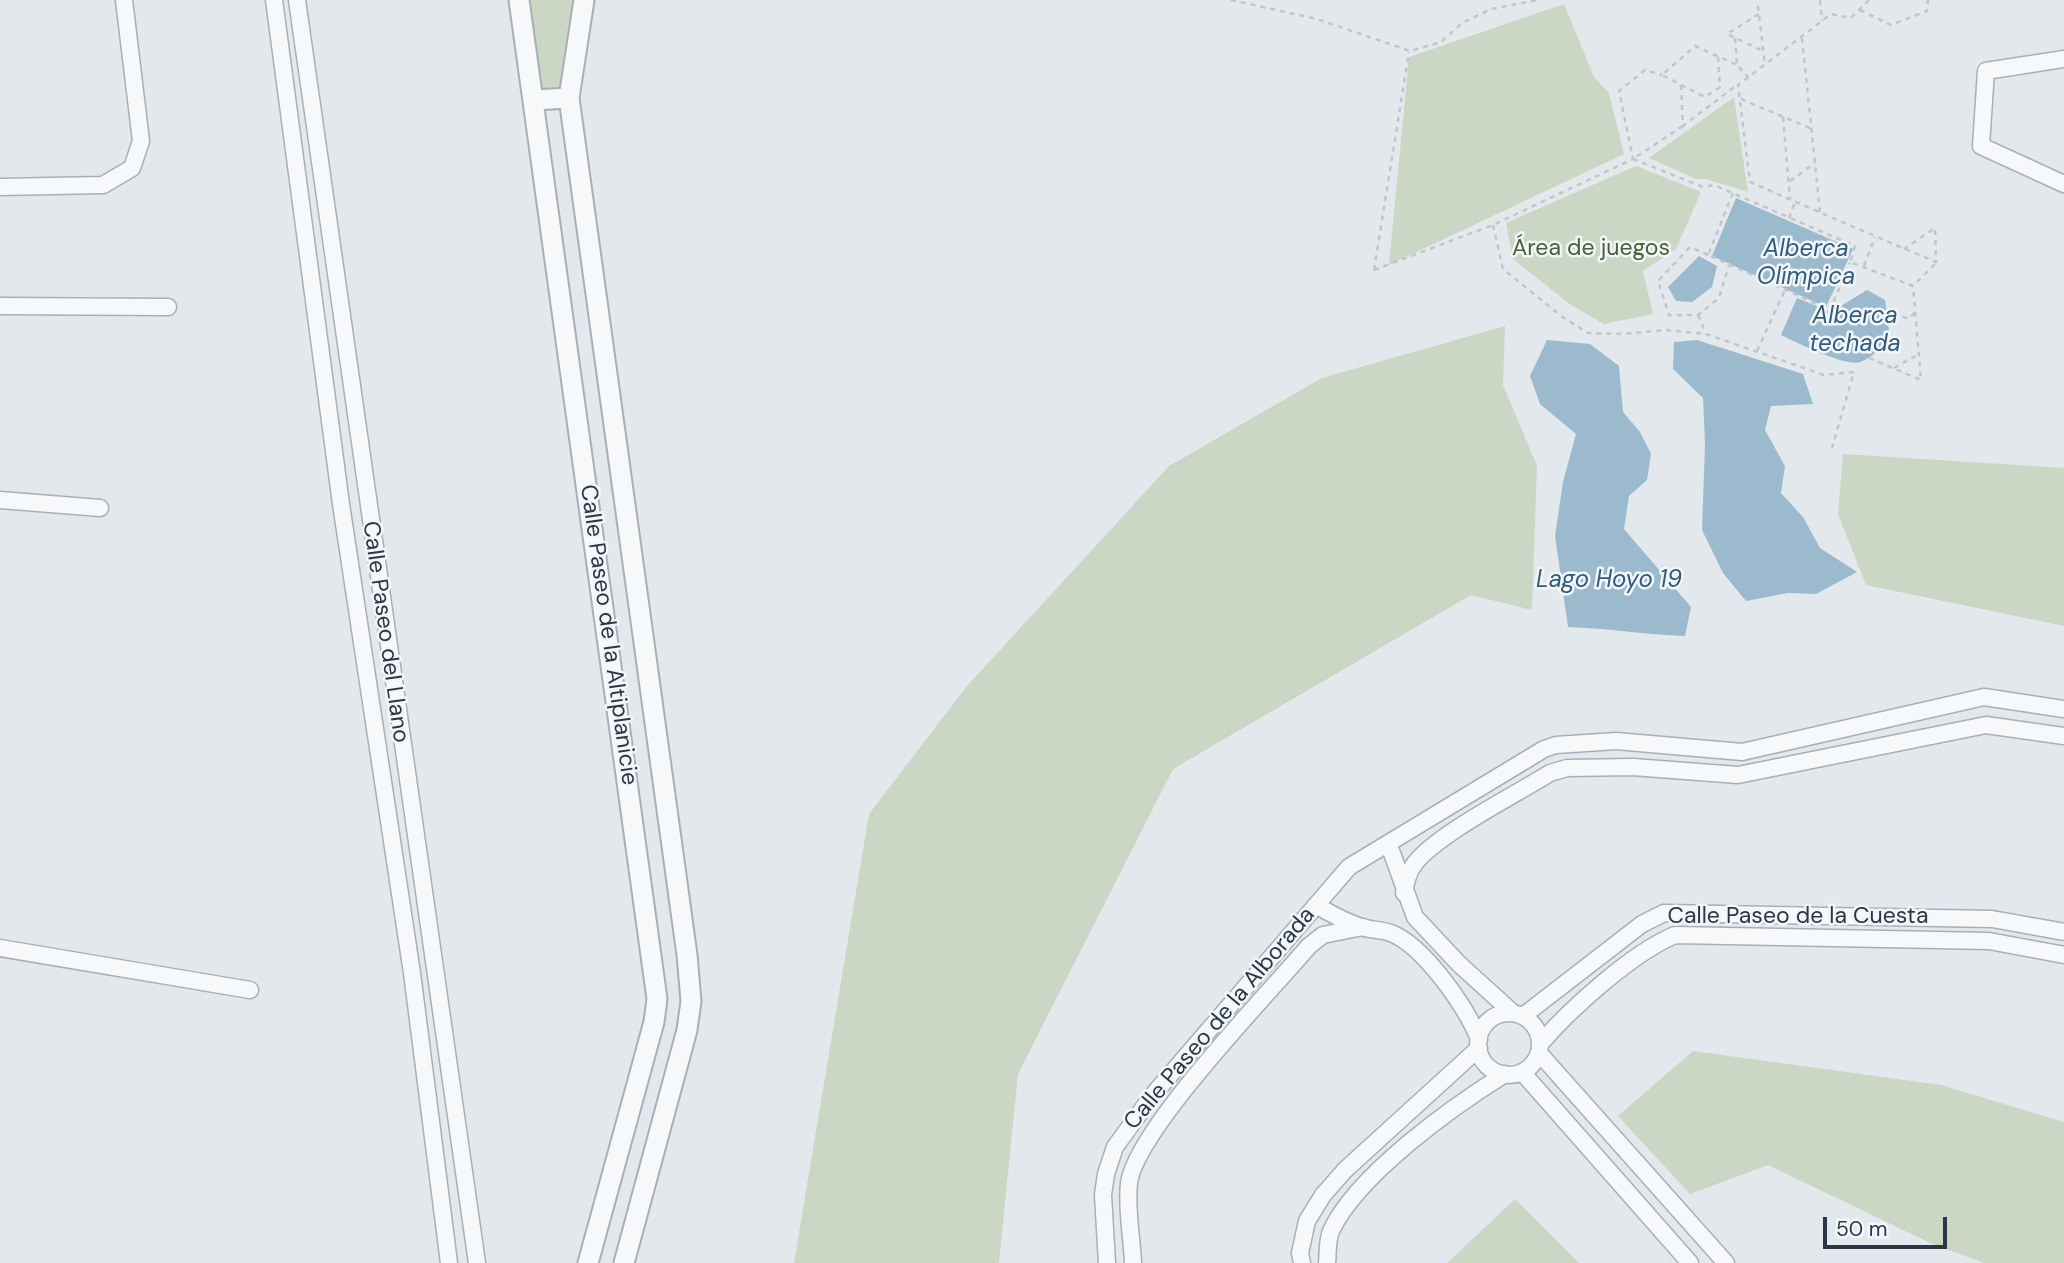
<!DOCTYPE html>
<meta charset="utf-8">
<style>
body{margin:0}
#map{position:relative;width:2064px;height:1263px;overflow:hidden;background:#e3e8ec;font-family:"DM Sans",sans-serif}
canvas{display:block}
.scale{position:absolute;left:1823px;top:1217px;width:124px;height:32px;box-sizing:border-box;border:4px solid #2a3746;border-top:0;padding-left:9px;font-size:21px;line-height:24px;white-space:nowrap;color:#2a3746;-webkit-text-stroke:5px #f3f6f9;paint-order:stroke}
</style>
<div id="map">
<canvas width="2064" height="1263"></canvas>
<div class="scale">50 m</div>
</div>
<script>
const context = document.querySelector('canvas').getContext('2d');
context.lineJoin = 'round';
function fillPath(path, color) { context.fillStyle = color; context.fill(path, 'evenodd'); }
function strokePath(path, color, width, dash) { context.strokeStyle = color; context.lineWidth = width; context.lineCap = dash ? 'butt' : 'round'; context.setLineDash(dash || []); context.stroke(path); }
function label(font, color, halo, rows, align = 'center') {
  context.font = font + ' "DM Sans",sans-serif'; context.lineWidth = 5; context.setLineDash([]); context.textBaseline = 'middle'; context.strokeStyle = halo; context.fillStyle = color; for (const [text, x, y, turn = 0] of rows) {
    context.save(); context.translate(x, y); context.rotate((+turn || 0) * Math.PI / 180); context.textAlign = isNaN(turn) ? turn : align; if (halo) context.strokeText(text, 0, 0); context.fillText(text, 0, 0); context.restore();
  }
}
fillPath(new Path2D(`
 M528,0H576L564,91L540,94Z
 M1564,4L1594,77L1609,93L1624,154L1389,265L1409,57Z
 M1734,97L1748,192L1706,179H1696L1649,158Z
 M1636,166L1701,192L1676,249L1643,271L1653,314L1604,324L1571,305L1513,259L1506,223Z
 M1505,326L1503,385L1537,466L1532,610L1471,595L1173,769L1018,1074L999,1263H794L869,814L967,686L1169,466L1322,378Z
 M1843,454L2064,468V626L1866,585L1838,514Z
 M1693,1051L1941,1085L2064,1122V1263H1984L1930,1243L1768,1165L1690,1194L1618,1116Z
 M1515,1199L1579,1263H1447Z`), '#cbd6c4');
fillPath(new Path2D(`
 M1736,198L1853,249L1826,307L1712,256Z
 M1699,256L1717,266L1712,287L1692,302L1676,301L1668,287Z
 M1867,290L1885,300L1890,338C1883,347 1870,359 1860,362C1845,367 1796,342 1781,335L1797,298L1831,312Z
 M1547,340L1590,344L1619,366L1623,412L1640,432L1651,454L1647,480L1629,496L1624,529L1691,607L1685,636C1645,635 1608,628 1568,627L1555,536L1563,482L1576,434L1540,404L1530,376Z
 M1697,340L1803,374L1813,404L1771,406L1765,430L1785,466L1781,493L1803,517L1820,548L1857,572L1816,594L1788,593L1746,601L1723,573L1702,530L1705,444L1703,398L1673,369L1674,342Z`), '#9cbace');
const minor = new Path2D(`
 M274,0L341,504L412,973L449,1263
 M297,0L477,1263
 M2064,59L1986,71L1981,146L2064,184
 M0,187L103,185L132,168L141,141L124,0
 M0,306L168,307
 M0,500L100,508
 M1389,845L1415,917L1459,964L1513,1013
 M1404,893C1406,882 1408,872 1415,863C1439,833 1515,795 1550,773L1567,768L1633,767L1738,775L1986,725L2064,736
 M1316,905C1331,914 1347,923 1365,928C1373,930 1383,930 1391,933C1424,946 1466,1007 1479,1039
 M0,948L250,990
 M1478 1044a31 31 0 1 1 62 0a31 31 0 1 1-62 0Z
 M1523,1016L1642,924L1664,913L1992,919L2064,932
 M1540,1044C1570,1009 1632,953 1675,935L1989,941L2064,955
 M1539,1053L1726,1263
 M1522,1072L1690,1263
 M1107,1263L1103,1195L1106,1174L1115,1147L1152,1096L1349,867L1544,749L1556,745L1616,741L1742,752L1984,697L2064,709
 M1133,1263C1132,1238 1126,1208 1129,1183C1136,1130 1269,993 1309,946L1323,935L1363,927
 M1302,1263L1300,1253L1307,1221L1323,1195L1345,1170L1479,1048
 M1327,1263C1328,1253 1327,1241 1331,1231C1357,1175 1452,1107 1505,1074`);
const tertiary = new Path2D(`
 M519,0L657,999L654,1022L588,1263
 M584,0L569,98L687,955L691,1001L687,1030L624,1263
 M534,100L569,98`);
strokePath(minor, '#a8afb7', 19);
strokePath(tertiary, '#a8afb7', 23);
strokePath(new Path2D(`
 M1231,0L1317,19L1410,51L1441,42L1462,23L1491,9L1538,0
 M1820,0L1822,21
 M1869,0L1851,18L1831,14L1738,85L1750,182C1812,209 1874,236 1936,262L1935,228L1904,249
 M1758,6L1765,65
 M1860,10L1891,25L1927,11L1928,0
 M1759,14L1727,34L1763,51
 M1735,38L1737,65L1748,77
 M1802,38L1820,212
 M1718,57L1720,87L1705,97L1662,75L1695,46L1737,65
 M1681,85L1683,126L1737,85
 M1741,99L1812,129
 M1783,117L1790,199
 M1683,126L1633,159L1703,187L1714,185L1855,246L1850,262L1913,286L1936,263
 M1790,181L1815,163
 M1733,193L1708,255L1830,310L1850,263
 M1789,218L1795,202
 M1493,225L1503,269L1561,316L1588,333L1622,334L1667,330L1706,334L1824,375L1854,372L1832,448
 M1708,255L1690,247L1658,281L1669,315H1698L1719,298L1729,265
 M1864,266L1875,237
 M1374,270L1493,225L1633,159L1619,91L1645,70L1662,75
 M1374,270L1409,52
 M1698,315L1706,334
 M1894,316L1896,314L1909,319L1915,312
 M1757,351L1785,290
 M1869,358L1921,380L1913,286
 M1894,368L1919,354`), '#c1c6cb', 2.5, [5, 5]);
strokePath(minor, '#f6f8fa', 16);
strokePath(tertiary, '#f6f8fa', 19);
label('23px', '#446236', '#f3f6f9', [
 ["Área de juegos",1591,249]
]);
label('23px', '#2a3746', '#f3f6f9', [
 ["Calle Paseo del Llano",385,632,82],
 ["Calle Paseo de la Altiplanicie",608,635,82],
 ["Calle Paseo de la Cuesta",1798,917],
 ["Calle Paseo de la Alborada",1220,1019,-50]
]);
label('italic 24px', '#315c7d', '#f3f6f9', [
 ["Alberca",1806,250],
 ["Olímpica",1806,278],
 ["Alberca",1855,317],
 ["techada",1855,345],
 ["Lago Hoyo 19",1609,581]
]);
</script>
